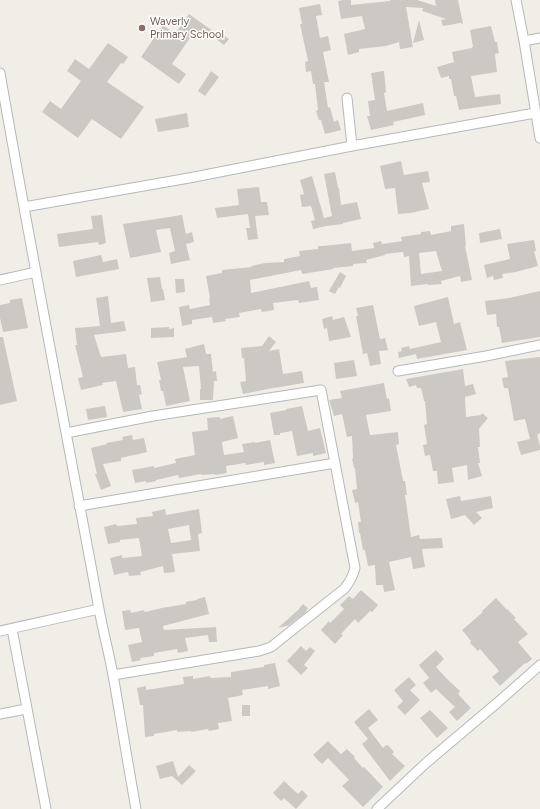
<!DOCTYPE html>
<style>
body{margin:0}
canvas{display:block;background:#f1eee8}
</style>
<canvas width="540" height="809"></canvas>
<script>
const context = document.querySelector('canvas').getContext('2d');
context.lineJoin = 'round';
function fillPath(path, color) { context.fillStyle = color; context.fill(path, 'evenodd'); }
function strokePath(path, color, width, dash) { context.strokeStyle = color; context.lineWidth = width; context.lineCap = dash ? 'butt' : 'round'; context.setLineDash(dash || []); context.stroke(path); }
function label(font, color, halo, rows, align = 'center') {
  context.font = font + ' Figtree,sans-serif'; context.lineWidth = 3; context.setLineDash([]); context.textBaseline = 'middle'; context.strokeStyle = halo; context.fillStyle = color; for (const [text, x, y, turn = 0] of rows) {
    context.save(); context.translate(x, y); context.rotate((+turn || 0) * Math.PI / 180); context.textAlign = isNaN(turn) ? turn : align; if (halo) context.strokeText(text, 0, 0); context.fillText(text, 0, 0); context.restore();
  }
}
fillPath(new Path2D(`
 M343,0H351V5L390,1V0H417L436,6L435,0H458L463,24L460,23L443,26L441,20L446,19L422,11L423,8L406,7L413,47L400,49L399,42L386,46L359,49V52L348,55L344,34L365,29L362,16L341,19L338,1Z
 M320,4L322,15L316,16L320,38L328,36L331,50L323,52L329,82H324L328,108L330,107L334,122L338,120L341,130L325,134L321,120H319L316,111L318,110L315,84H313L311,71L306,72L305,62L308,61L300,24H302L299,8Z
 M189,14L213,31L206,40L194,32L172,64L186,74L179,84L141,57L163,25L175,34Z
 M419,20L424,40L413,43Z
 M491,26L495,42H497L499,53L495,54L497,72L471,76L475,97L500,94L501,104L459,110L456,96H454L451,79H449V76L441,78L437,67L454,62L452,52L472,48V47H473L470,30Z
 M221,33L229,39L224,45L216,39Z
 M108,43L128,57L123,64L121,63L107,82L144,107L121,139L92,119L78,138L42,112L50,101L61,109L81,81L67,71L75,59L89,69Z
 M211,71L219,77L205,96L198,91Z
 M384,71L386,92L384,93L387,111L423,103L425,115L393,122L394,125L371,130L367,116H370L368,101L375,100L371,73Z
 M187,113L189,127L158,132L155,119Z
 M401,161L404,175L428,171L430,182L422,183L429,209L410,213L398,214L395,188L385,189L380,166Z
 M335,172L338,188H339L341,205L357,202L361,219L343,223V224L326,226L313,229L311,221L315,220L311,206L302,207L300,195L304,194L300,180L312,176L324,218L332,216L324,174Z
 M259,187L261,202H267L269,215L255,216L258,239L248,240L246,228H250L248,214L217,218L215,208L239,205L237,189Z
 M102,215L106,243L99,245L98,242L59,247L57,234L93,229L91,216Z
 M182,215L186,234L192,232L194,242L186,244L190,260L171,264L169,253L175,251L170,228L156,230L161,252L130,258L123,224Z
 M464,224L466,246H465L472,280L461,282L460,276L441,281L442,284L428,285V284L411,286L409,256L404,257L403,252L385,254V255L366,260L367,263L353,264V266L333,268L334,269L302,274L301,270L250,280L251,293L309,281L311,288L317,287L319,300L299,303L298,300L273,303L274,310L262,312L261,309L239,313L240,317L225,319L226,321L213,323L212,317L192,320V324L182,326L179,307L189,305L190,309L210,305L209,299L210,298L206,276L222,273V270L252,267L251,266L265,263L284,262V259L300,256L299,251L318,249V246H323L351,243L352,251L374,248L373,243L381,241L382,244L402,241L401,237L421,234V232L430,231L431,235L451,231V226ZM436,251L442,271L421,274L419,253Z
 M500,229L502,239L480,243L479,233Z
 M534,240L536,251H534L538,266L516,272L502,274L503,278L494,280L493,276L487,278L484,265L510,259L507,244Z
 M101,255L103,262L117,259L119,269L76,277L73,261Z
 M340,272L346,276L340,288L339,287L335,294L329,291Z
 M160,277L162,289H163L165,300L151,302L147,278Z
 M175,279H184L185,292L176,293Z
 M540,291V337L502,343L499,327H497L496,314L487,315L485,301L509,298Z
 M108,296L111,323L124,321L126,331L94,335L101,357L126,354L128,368L135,367L137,385H140L142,394L139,395L142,409L123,412L116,381L102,383L103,385L81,390L78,378L83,377L75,345H77L75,328L100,326L96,298Z
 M448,297L454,324L460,322L467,350L417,359L416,354L399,358L398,352L402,351L401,348L409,346L410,349L441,342L436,322L419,326L414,306Z
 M22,298L28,328L3,332L0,318V305L10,303V300Z
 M373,305L380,339L385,338L388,350L379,351L381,364L370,366L367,353L363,354L356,316H358L356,308Z
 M332,316L333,320L344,317L351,337L329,341L327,328L324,329L322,319Z
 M169,327V329L174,328V337L151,338V328Z
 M269,336L276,342L269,351L279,349L283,374L302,371L304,383L268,389L243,394L240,382L246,381L244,358H242L241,348L262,346Z
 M0,337H3L17,401L0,405Z
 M204,344L206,354H211L213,372L216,371L217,381H214L213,400H200V389H201L199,366L183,367L190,401L166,406L163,391H161L159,380H161L157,362L187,357L185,349Z
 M540,357V433L538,434V435H537L540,446V450L521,455L517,442L530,439L525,419L514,421L508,388H504L502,378L508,377L505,361Z
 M354,360L357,376L336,379L334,363Z
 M463,369L465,386L473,384L476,394L465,397L466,417L481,415L482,413L488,418L479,429L480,447H478L480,463H478L482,476L468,480L467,465L452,468L454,482L438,484L437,471H433L430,455L425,456L423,445L427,444L424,425L427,424L425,401H424L421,388H417L416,385L409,387L406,379Z
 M384,383L387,399L389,398L391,411L366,415L370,435L398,432L399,444L396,445L403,481H405L407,495H405L411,537L419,535L420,539L442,538L443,548L422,549L425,567L413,569L411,557L389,562L395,590L384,592L383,585H376L375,565L368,566L365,550H363L360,533H359L358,522H361L358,502L355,503L352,490L357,489L355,468H354L352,459H353L352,436L347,437L342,414L334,416L329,400L342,398L340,391Z
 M105,406L107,417L88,420L86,409Z
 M302,406L308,431L320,428L326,453L313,456V453L297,456L292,431L280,433V435H274L270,413L286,410V409Z
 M233,416L238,438L222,442L224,455L244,452L242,444L255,442V443L270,440L275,463L264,465V462L246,465L245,463L226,466L227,473L215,475V474L201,475V474L179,478L178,475L156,480V481L146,483V481L135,483L132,470L154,466V468L176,463L175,459L195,455L192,432L208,430L207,418L220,417V419Z
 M132,435L133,440L144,438L147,452L121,458V461L103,464L111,486L101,490L95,474H97L91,448L107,444L106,443L123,440L122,437Z
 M460,496L461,501L491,496L493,508L476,512L482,518L474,525L465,515L451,519L446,499Z
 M165,509L166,515L199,509L202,533L198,534L200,551L172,554L175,572L164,573L163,566L140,572L141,575L129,576L128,572L114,575L110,558L122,555V558L142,556L139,538L120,540V542L108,544L104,527L116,524L117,526L137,524L136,518L153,516L152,512ZM189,525L191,540L171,543L168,529Z
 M361,590L378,605L372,612L370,611L358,623L355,619L341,634L343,635L335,644L321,630L329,621L330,623L344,609L340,605L349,596L353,599Z
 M205,597L209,614L163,626L164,630L216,627L217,642H209L208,635L185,638L188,651L178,653L177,649L154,653V656L140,658L141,660L132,662L128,645L142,642L139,628L125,630L122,611L130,610L131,613L144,610L145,612L162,608L186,604V602L197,600V599Z
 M496,598L507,610V609L516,618L514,619L528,634L518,642L532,659L526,664L525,663L500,686L492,677L499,671L480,649L478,651L470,643L471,641L462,630L483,612L482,611Z
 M303,604L308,608L305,613L289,625L278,628L298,610Z
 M301,646L306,651L310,647L315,651L304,665L308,668L301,675L287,661Z
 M436,650L444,659L436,667L446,678L460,691L458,694L471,708L457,721L449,712L455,707L436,689L431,693L423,683L429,678L419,665Z
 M275,663L280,686L268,689V686L242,690L243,695L228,698L232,721L218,723L219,729L209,731L208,729L191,732V731L177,732V730L154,734V736L145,737L143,705H140L137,688L146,686V690L184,684L183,677L193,676V679L210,676L211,678L231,677V672L264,667V665Z
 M409,677L416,685L410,690L420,700L405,715L397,707L403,701L394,690Z
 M242,705H250V716H242Z
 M369,709L378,720L368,728L383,748L386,745L387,746L388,745L394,752L392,754L405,766L390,781L362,744L368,739L354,722Z
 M430,710L448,728L437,738L420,718Z
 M328,741L341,754L347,749L355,757L354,758L363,768L364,767L383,787L363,807L342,786L349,780L328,758L322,764L313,755Z
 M173,761L178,777L189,765L196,771L182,785L172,776L160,779L156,766Z
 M284,781L298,794L302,790L308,796L296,809L284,798L281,801L273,793Z`), '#ccc9c5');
const minor = new Path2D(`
 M516,0L524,41L540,138
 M524,41L540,38
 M0,73C31,252 66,430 99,609C103,631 109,653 113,675C121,720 128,765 136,809
 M347,98L352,146
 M24,207L189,178L352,146L535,113
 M0,280L36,272
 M398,371L486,356L540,345
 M66,433L153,416L321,390L355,568C353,576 350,582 344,589L271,647L259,651L113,675
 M79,506L335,463
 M12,629L46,809
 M0,631L99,609
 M0,714L26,709
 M377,809L426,763L497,703L540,665`);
strokePath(minor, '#b5b8bc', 11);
strokePath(minor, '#fff', 9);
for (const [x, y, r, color] of [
 [142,28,4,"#8d6e63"]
]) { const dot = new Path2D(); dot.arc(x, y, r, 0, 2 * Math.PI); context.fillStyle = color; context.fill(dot); strokePath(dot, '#fff', 1.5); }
label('11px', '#785e54', '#fff', [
 ["Waverly",150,22],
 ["Primary School",150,35]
], 'left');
</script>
